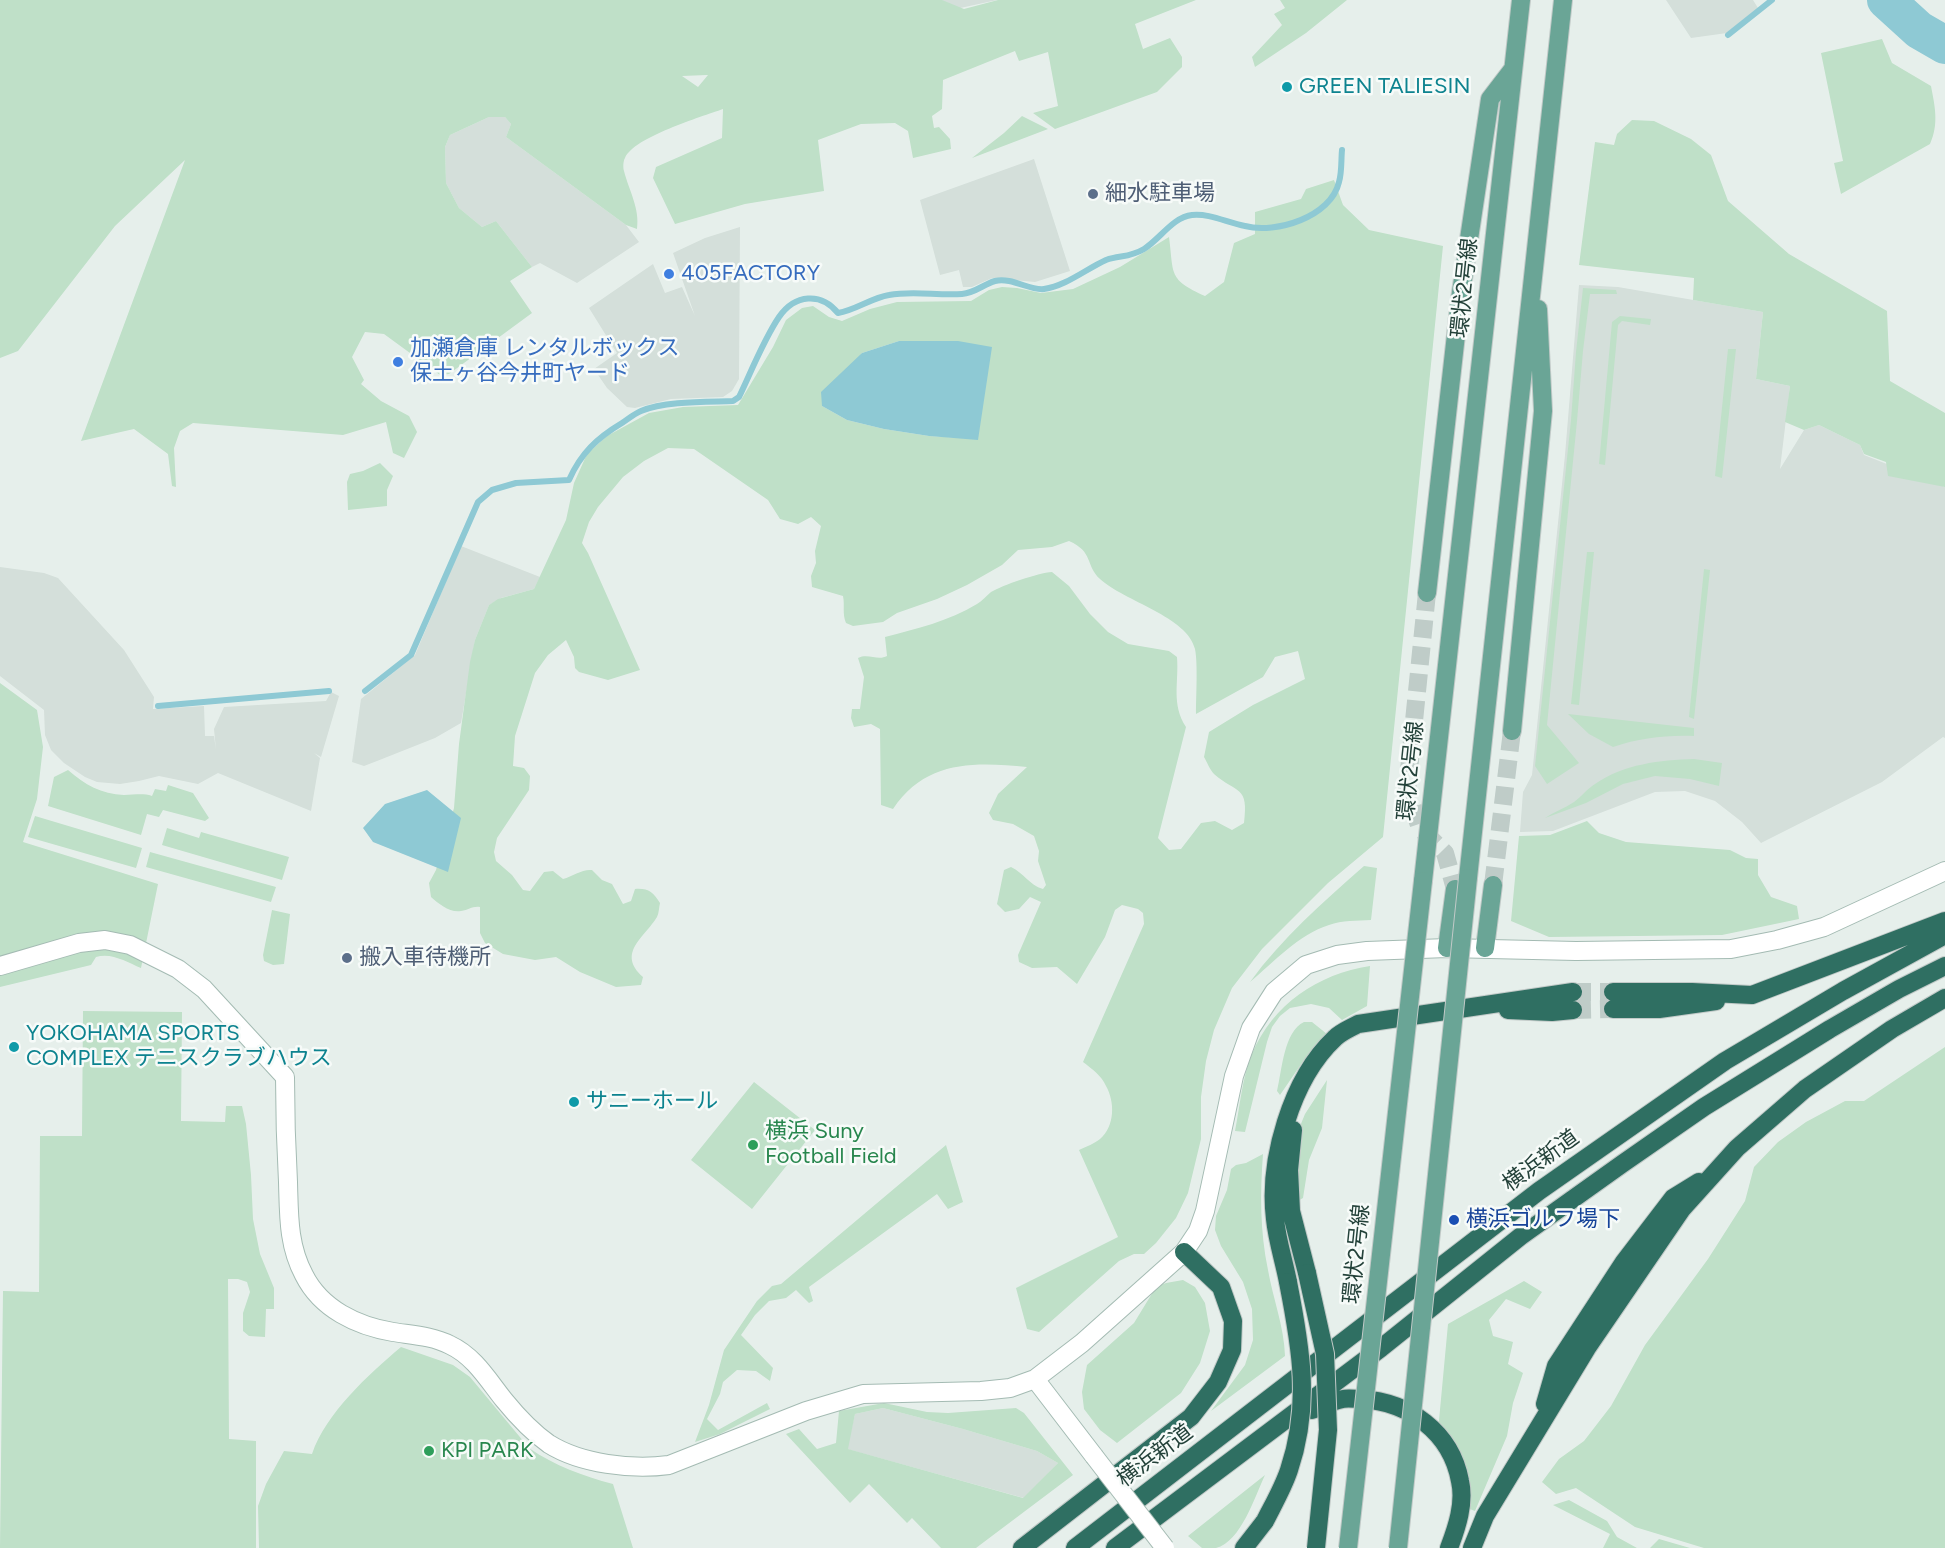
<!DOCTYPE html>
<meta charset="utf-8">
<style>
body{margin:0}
canvas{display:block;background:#e6efeb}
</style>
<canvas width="1945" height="1548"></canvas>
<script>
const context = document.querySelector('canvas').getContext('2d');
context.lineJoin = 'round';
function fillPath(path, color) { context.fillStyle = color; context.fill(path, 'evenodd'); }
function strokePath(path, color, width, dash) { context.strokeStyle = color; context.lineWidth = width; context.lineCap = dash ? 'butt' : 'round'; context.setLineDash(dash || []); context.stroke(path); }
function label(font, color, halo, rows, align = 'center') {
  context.font = font + ' Figtree,"Noto Sans JP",sans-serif'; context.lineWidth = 5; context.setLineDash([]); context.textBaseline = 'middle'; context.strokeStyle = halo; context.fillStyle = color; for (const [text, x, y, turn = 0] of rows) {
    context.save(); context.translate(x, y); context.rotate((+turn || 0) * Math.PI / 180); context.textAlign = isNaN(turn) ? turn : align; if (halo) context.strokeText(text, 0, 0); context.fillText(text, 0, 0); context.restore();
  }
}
fillPath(new Path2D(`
 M942,0H997L942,12Z
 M1666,0H1753L1758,8L1727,33L1691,38Z
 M489,117H505L511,124L506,137L626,225L639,242L577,283L540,263L532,267L496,221L482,227L459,208L446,183L445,147L450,135Z
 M1034,159L1070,271L1035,282L992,278L972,287H963L959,270L940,275L920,200Z
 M740,227L739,379L732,391L723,397L671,399L635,408L627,407L607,388L594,369L617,353L589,308L653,264L665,293L682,287L695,316L673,253L705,238Z
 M1579,285L1618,287L1763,312L1756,379L1790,386L1780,469L1804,430L1819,425L1860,445L1864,455L1945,487V738L1943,737L1882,782L1761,843L1742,822L1715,801L1685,791L1655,792L1553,831L1520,832L1523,792L1532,775L1565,455Z
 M461,546L540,577L534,589L501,598L489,605L475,640L461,723L435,738L377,761L364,766L352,762L361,699L415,655Z
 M0,567L44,573L58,578L124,650L154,697L153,709L204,706L205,736H214L216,750L214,729L224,707L326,701L331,692L339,696L321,757L314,753L320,758L311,811L218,773L198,784L159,776L139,781L120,784L97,782L85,777L64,763L51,750L45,735L44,710L0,676Z
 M883,1408L963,1429L1037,1451L1058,1463L1024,1498L847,1449L855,1414Z`), '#d4dfda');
fillPath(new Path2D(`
 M0,0H942L964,9L998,0H1196L1135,24L1143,49L1170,38L1182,57V67L1157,92L1055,129L1033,113L1058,106L1048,52L1019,61L1015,51L943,80L942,109L932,116L934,128L939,127L950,139L951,149L913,158L908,131L895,123L861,124L818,140L824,191L745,204L675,224L653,178L656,167L722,138L723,109C701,117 634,137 625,158C623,161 623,168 624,171C629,191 640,208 637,229L626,225L506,137L511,124L505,117H489L450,135L445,147L446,183L459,208L482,227L496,221L532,267L510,281L532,313L449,374L440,375L384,334L365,332L352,357L364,380L361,384L381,401L409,416L417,432L404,458L393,453L386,422L343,435L193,423L180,431L174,448L176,487L172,486L168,454L134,429L81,441L185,160L115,226L18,351L0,358ZM682,76L707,75H708L698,87Z
 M1280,0H1347L1306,33L1255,67L1252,57L1282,25L1274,14L1285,8Z
 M1882,39L1892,63L1931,86C1935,107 1939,124 1930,144L1841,194L1834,163L1843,161L1821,53Z
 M1022,116L1048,129L972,158L1004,133Z
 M1632,120L1654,121L1691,139L1711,155L1728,201L1789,254L1887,311L1890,381L1945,413V487L1888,476L1886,462L1864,454L1860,445L1819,425L1804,430L1785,422L1790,386L1756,379L1763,312L1693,300L1694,278L1579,265L1595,142L1614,145L1617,134Z
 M1334,180L1343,205L1369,230L1443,246L1383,837L1328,883L1262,949L1232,988L1214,1030L1206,1061L1201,1097V1139L1188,1193L1176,1218L1156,1243L1144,1254H1134L1119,1261L1039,1332L1027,1329L1016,1288L1118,1237L1079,1150C1086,1147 1095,1143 1100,1139C1115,1126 1115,1102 1106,1086C1101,1075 1092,1069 1083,1062L1144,924L1143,913L1138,909L1122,905L1115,910L1105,937L1077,984L1057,967L1032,968L1019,962L1018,955L1041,902L1030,897L1019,909L1005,912L997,904L1004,870L1011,867C1024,873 1029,885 1043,889L1046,885L1038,861L1039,851L1034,836L1013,824L993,820L989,813L998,794L1027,767C974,762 926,760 893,809L881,805L880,729L871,724L854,727L851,718L852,709H860L864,677L858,658C868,653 878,661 887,656L885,637C916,629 949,621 977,604C982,601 986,596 991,592C1003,585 1038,573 1052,572L1069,586L1090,614L1108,632L1128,644L1169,651L1177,657C1179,683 1171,704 1186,727L1158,838L1169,850L1181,849L1201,823L1215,821L1232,830L1244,823C1249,785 1237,794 1214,774C1210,770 1207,762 1204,757L1209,732L1253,705L1305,679L1298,651L1275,657L1263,677L1196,714C1196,697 1198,664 1195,649C1188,617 1124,601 1100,579C1085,565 1094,552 1069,541L1052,547L1018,550L1002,565L967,585L937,599L897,613L883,622L853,626L846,623C842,613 845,606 843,596L812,587L811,576L816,563L815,551L821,526L811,517L798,524L780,519L768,500L694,449L668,448L644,461L623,477L598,507L589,522L582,543L588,553L640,670L608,680L579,672L575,668L574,657L566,640L548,655L535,673L515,736L513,766L524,768L530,776L529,790L497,838L494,852L496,861L512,875L523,890L530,891L544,872L553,871L563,879C573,876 582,869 592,870L602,880L612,884L623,904L631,901L635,889C648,888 653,892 660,903C659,907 659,913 657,917C645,937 616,953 643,977L641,985L616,987L580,972L556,957L535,960L503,954L485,943L480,933V907C472,906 469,910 461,911C450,913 439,904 431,897L429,883L436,870L454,808L459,744L470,662L475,640L489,605L498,599L534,589L566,520L574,483L587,454L607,436L649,413L683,407L738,405L773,347L786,320L802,308L813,306L829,317L842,321L870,309L897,302L971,301L989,290L1002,287L1017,288L1041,293L1073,289L1120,267L1169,237C1174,275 1168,279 1205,296L1224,282L1234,243L1255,234V212L1301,199L1306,189ZM899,341L978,439L929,436L884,429L847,420L822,406L862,353Z
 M1583,288L1616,290L1617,294H1590L1583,351L1577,421L1547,725L1579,763L1547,784L1535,766L1571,420L1576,352Z
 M1620,316L1651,319L1650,325L1622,321L1618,325L1605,465L1599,464L1612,322Z
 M1728,349H1736L1722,478L1715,476Z
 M380,463L393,476L387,490V506L348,510L347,482L350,474L363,471Z
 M1587,552H1594L1579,705L1571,704Z
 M1704,569L1710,570L1694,719L1689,717Z
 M0,683L37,710L43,747L37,799L23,842L158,884L141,968C127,962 111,952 96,957L91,965L0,987Z
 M1568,714L1694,728V736C1665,735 1640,738 1613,747L1589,734Z
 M1694,759L1722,763L1719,786L1690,779L1655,776L1623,784L1586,803L1545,818C1554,812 1565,808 1574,802C1581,797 1587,789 1595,784C1624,764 1660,760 1694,759Z
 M68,770C85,785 101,794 124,795C134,795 143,793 152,796L155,789L166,791L168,785L193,793L209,818L205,821L163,810L159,817L147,814L141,835L48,806L54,777Z
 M35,816L142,848L136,868L28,837Z
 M1587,821L1599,833L1626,842L1730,850L1746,858L1758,859V875L1771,897L1797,906L1799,919L1722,935L1549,937L1511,921L1519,836L1550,835Z
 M167,828L199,838L201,832L289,857L282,880L162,845Z
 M150,852L276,887L271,902L146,867Z
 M1364,866L1377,868L1371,920C1357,921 1342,920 1329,925C1299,934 1274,962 1250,982C1282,938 1323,902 1364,866Z
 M272,910L290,914L284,964L273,965L264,961L263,955Z
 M1370,966L1367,1006L1342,1020L1329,1008L1311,1004L1290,1008L1280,1016L1272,1027L1267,1042L1245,1132L1235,1131C1240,1106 1242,1078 1252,1054C1273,1004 1318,974 1370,966Z
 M83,1011L182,1012L181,1121L225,1122L226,1106H242L246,1124L251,1175L253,1219L260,1254L274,1288V1309H266L265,1337L249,1336L243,1331V1313L250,1292L247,1282L238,1279H228L229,1439L256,1441V1548H0L3,1291L39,1292L40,1136H82Z
 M1304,1022H1312L1327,1034L1304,1060L1280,1095L1277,1091C1282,1070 1284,1031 1304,1022Z
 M1945,1047V1548H1704L1635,1527L1576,1488L1556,1494L1542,1482L1559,1459L1584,1441L1611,1406L1645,1345L1708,1259L1745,1201L1754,1167L1778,1142L1806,1122L1845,1101H1864Z
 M1327,1080L1322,1128L1309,1160L1303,1198L1296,1202V1136L1305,1114Z
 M754,1082L815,1130L752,1209L691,1160Z
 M946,1145L963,1202L948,1209L937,1194L809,1287L813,1301L809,1303L796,1290L786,1298L769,1301L755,1315L741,1335L773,1368L770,1381L756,1371L737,1370L723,1382L720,1394L707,1419L718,1430L767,1403L770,1409L720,1434L695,1442L709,1405L724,1350L757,1301L772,1286L781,1284Z
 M1263,1154C1260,1194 1260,1231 1268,1270C1273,1299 1284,1326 1285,1356L1211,1411L1245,1365L1253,1340L1252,1309L1243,1282L1221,1246L1215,1230L1216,1216L1227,1190L1231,1169L1236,1165L1246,1163Z
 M1183,1280L1195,1287L1205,1303L1210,1331L1200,1363L1181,1393L1117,1443L1100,1430L1084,1409L1082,1392L1087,1365L1134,1323L1156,1287L1166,1283Z
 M1524,1281L1542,1292L1530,1309L1506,1299L1489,1320L1493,1336L1513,1342L1508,1364L1523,1373L1513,1403L1507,1436L1475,1511L1467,1508L1438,1431L1448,1324Z
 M401,1347L453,1365L470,1377L529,1448C555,1466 583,1476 613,1484L633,1548H259L258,1506L266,1484L284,1451L312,1454C326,1413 368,1375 401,1347Z
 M884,1403L927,1412L948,1413L1016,1408L1024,1413L1073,1475L976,1548H941L912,1518L907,1523L869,1484L850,1503L786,1434L799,1429L817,1449L836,1443L839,1411ZM883,1408L963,1429L1037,1451L1058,1463L1023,1498L848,1449L855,1414Z
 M1265,1475C1255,1496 1241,1542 1216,1548C1212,1548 1206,1548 1202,1548L1188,1536Z
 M1569,1500L1607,1521L1617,1537L1637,1548H1603L1610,1534L1553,1505Z
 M1659,1539L1690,1548H1650Z`), '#bfe0c8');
fillPath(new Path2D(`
 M899,341H958L992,347L978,440L929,436L884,429L847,420L822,406L821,392L862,353Z
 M427,790L461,818L448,872L373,842L363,828L385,804Z`), '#8ec9d4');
strokePath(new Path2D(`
 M1728,35L1772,0
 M365,691L411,655L478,502L492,490L516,483L569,480C581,453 597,438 622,423C628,419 634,414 641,411C665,401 707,402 733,401L739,397C751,372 764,339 779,317C795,294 821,292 838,313C856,310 871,298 889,295C914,290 937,296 962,294C975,293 984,284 995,281C1012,277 1030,291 1044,289C1066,286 1086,269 1106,260C1120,255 1129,258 1144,249C1160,239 1173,217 1192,215C1209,213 1228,223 1245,226C1276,234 1331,217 1339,182C1342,172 1341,160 1342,150
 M158,706L329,691`), '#8ec9d4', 6);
strokePath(new Path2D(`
 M1886,0L1919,30L1945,45`), '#8ec9d4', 38);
strokePath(new Path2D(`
 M1427,593L1407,790L1420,828L1445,853L1455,889
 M1493,885L1512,731`), '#bfccc8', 18, [18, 9]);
strokePath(new Path2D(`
 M1573,992H1613
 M1573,1010L1613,1009`), '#bfccc8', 18, [18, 9]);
const secondary = new Path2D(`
 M0,966L79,943L105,940L130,945L178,969L204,989L285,1077C285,1112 286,1147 288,1182C289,1215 288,1245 304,1275C321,1309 357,1326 393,1332C412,1335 433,1336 450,1345C474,1356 488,1380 504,1400C517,1416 532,1432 549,1444C581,1464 632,1470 669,1465L806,1411L863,1394L981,1391L1010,1388L1035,1379L1082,1343L1184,1252L1198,1231L1205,1211L1234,1076L1251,1028L1274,992L1306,965L1337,955L1367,951L1447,948L1576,951L1731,949L1777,940L1824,927L1945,871
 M1035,1379L1094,1456`);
const primary = new Path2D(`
 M1427,593L1460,299L1490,99L1513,69
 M1512,731L1543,411L1538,309
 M1468,878L1563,0
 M1423,881L1521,0
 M1447,948L1455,889
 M1485,948L1493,885`);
const highway = new Path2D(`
 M1613,992H1692L1752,995L1945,921
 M1613,1009H1659L1716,1001
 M1508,1010L1552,1012L1573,1010
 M1293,1130L1289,1170L1291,1211L1307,1273
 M1288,1282C1284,1261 1277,1240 1275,1219C1268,1161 1291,1079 1335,1038C1341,1032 1351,1028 1358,1024L1573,992
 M1545,1404L1556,1366L1624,1262L1673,1198L1699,1182
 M1312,1410C1322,1406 1333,1401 1343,1399C1348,1398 1355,1399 1361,1399C1409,1402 1451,1432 1460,1481C1465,1503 1457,1527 1449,1548
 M1022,1548L1191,1417L1218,1382L1232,1350L1233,1321L1221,1287L1184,1252
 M1075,1548L1539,1191L1725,1061L1843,991L1945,935
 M1115,1548L1381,1348L1521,1236L1622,1164L1704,1107L1830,1029L1899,989L1945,966
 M1244,1548L1265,1521
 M1472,1548L1485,1516L1587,1348L1682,1209L1737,1148L1805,1089L1892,1029L1945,998`);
strokePath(secondary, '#a4bbb3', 20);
strokePath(primary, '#c2cac8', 20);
strokePath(highway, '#c2cac8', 20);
strokePath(secondary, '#fff', 18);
strokePath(primary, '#6aa596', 18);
strokePath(highway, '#2f6f62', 18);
const secondaryBridge = new Path2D(`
 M1094,1456L1165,1548`);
const primaryBridge = new Path2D(`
 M1348,1548L1423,881
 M1398,1548L1468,878`);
const highwayBridge = new Path2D(`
 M1307,1273L1325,1354L1328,1430L1316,1548
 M1265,1521C1273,1505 1283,1488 1289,1470C1311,1405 1301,1348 1288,1282`);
strokePath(secondaryBridge, '#a4bbb3', 20, []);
strokePath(primaryBridge, '#c2cac8', 20, []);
strokePath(highwayBridge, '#c2cac8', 20, []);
strokePath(secondaryBridge, '#fff', 18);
strokePath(primaryBridge, '#6aa596', 18);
strokePath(highwayBridge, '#2f6f62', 18);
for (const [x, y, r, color] of [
 [1287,87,6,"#0f9aa8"],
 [1093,194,6,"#5c6f8a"],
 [669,274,6,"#3f7fe0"],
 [398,362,6,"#3f7fe0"],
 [347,958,6,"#5c6f8a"],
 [14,1047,6,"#0f9aa8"],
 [574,1102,6,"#0f9aa8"],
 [753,1145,6,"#2e9e5b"],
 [1454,1220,6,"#1a4fb4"],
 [429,1451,6,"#2e9e5b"]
]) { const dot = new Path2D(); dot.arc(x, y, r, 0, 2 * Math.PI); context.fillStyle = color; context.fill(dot); strokePath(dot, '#f7fbf9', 2); }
label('22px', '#0d838f', '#f7fbf9', [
 ["GREEN TALIESIN",1299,87],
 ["YOKOHAMA SPORTS",26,1034],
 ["COMPLEX テニスクラブハウス",26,1059],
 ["サニーホール",586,1102]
], 'left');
label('22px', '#4e5e75', '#f7fbf9', [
 ["細水駐車場",1105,194],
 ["搬入車待機所",359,958]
], 'left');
label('22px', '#366cbe', '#f7fbf9', [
 ["405FACTORY",681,274],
 ["加瀬倉庫 レンタルボックス",410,349],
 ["保土ヶ谷今井町ヤード",410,374]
], 'left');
label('22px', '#24423a', '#f7fbf9', [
 ["環状2号線",1465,288,-84],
 ["環状2号線",1411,771,-84],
 ["横浜新道",1541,1161,-36],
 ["環状2号線",1357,1254,-84],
 ["横浜新道",1155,1456,-37]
]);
label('22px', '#27864d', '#f7fbf9', [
 ["横浜 Suny",765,1132],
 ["Football Field",765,1157],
 ["KPI PARK",441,1451]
], 'left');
label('22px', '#164399', '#f7fbf9', [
 ["横浜ゴルフ場下",1466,1220]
], 'left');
</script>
